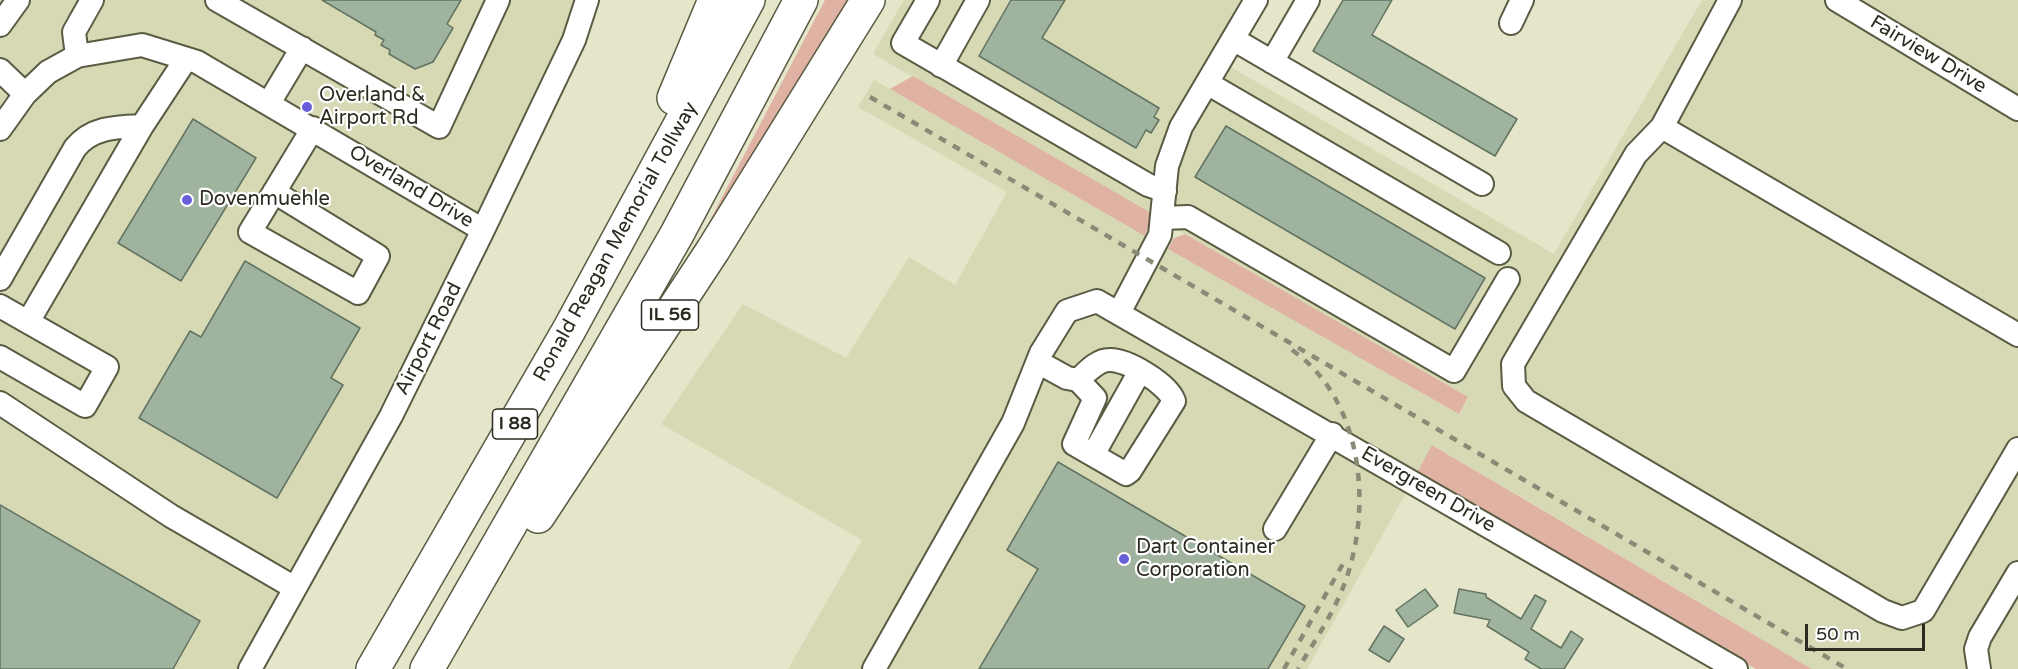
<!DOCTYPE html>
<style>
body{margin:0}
#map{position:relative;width:2018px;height:669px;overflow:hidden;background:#e4e5c9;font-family:"Varela Round",sans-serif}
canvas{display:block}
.scale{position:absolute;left:1805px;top:624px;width:120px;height:27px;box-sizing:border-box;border:3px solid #2b2b20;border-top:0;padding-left:8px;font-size:18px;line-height:21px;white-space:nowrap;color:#2b2b20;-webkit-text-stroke:4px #fff;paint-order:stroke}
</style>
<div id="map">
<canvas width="2018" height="669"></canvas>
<div class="scale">50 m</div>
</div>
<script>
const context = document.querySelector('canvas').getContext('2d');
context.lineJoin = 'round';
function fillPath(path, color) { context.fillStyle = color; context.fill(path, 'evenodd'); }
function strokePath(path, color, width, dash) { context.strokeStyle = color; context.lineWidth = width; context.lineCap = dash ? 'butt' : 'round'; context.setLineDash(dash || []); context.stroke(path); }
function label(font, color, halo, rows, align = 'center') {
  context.font = font + ' "Varela Round",sans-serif'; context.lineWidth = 4.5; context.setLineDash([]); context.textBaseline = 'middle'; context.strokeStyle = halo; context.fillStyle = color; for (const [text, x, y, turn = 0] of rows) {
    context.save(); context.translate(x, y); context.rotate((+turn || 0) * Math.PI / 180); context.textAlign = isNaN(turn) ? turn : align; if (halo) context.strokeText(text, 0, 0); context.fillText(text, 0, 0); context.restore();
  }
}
fillPath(new Path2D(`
 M0,0H580L499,180L309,542L239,669H0Z
 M904,0H1241L1210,55L1554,254L1702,0H2018V669H1812L1433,445L1307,669H788L862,540L661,424L743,304L846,358L909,257L955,285L1007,192L858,107L874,80L1459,414L1468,398L873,54Z`), '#d7d9b5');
fillPath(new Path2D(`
 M825,0H854L683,272Z
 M913,76L1153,214L1145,236L890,89Z
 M1185,234L1468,397L1459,414L1168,249L1174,238Z
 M1432,445L1812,669H1756L1416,475Z`), '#dfb2a3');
const building = new Path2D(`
 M322,0H461L447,24L453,28L433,62L415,69L389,54L390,50L381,45L384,40L375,35L376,32Z
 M1011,0H1065L1042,38L1159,108L1154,117L1159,120L1151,133L1146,130L1136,148L979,56Z
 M1343,0H1392L1372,35L1517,119L1495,156L1313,51Z
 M193,119L256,158L181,281L118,243Z
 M1226,126L1485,278L1455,329L1195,177Z
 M245,261L360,328L331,378L343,385L277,498L139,418L190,331L201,337Z
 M1058,462L1305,606L1268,669H979L1038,569L1007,550Z
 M0,505L200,621L173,669H0Z
 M1425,589L1438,606L1408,627L1396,610Z
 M1459,589L1486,594V597L1521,619L1535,595L1546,601L1531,629L1561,648L1571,631L1583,639L1564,669H1541L1525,659L1529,652L1487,626L1490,620L1454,613Z
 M1384,626L1404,639L1389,662L1369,650Z`);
fillPath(building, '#9fb39e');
strokePath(building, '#627461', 1.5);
const minor = new Path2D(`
 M217,0L439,127L498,0
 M928,0L903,43L1148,185L1165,191
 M1730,0L1662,127L1636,154L1513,364L1514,386L1526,401L1883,611L1902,618L1923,611L2018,449
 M1837,0L2018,109
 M1511,23L1522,0
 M0,25L18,0
 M1233,39L1482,184
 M77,56L74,32L92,0
 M1272,62L1308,0
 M941,66L978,0
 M0,70L25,94
 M1207,83L1499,253
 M269,103L302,48
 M1662,127L2018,335
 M0,129L25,94L48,72L77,56L142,45L197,62L483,230
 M274,192L378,256L358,293L250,232L313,128
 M1163,218L1188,217L1454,371L1508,279
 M0,279L75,148C92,127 116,127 142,126
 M0,306L107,367L85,406L0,357
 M1119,313L1160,235L1167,166L1181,127L1256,0
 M28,322L142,126L186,59
 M1038,362L1067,378L1078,380L1095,398L1074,444L1126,474L1130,471L1174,401C1168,384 1127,359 1109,360C1097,360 1086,373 1078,380
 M0,403L171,516L295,588
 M1093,455L1140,371
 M1275,529L1332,434
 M250,669L391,416L483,230L574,40L587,0
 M874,669L1013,423L1041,353L1067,311L1097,301L1736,669
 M1979,669L1976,649L1980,637L2018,573`);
const highway = new Path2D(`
 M674,98L715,0
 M538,516L713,250L868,0
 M373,669L569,330L748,0
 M427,669L677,234L801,0`);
strokePath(minor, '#5a5b43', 26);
strokePath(highway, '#5a5b43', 36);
strokePath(minor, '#fff', 22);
strokePath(highway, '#fff', 33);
strokePath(new Path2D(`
 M870,97L1847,669
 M1292,350C1364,400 1373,509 1344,585C1333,614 1314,642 1298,669
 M1284,669L1345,560`), '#8a8b77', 4.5, [8, 8]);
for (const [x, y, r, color] of [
 [307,107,6,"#695fd9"],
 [187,200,6,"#695fd9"],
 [1124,559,6,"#695fd9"]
]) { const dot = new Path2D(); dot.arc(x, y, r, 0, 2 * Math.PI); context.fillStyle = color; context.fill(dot); strokePath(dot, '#fff', 2); }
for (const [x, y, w] of [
 [670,315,57],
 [515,424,45]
]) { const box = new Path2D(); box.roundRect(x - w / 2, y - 15, w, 30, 4.5); context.fillStyle = '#fff'; context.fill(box); strokePath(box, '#2b2b20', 1.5); }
label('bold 18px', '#2b2b20', null, [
 ["IL 56",670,315],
 ["I 88",515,424]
]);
label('20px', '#2b2b20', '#fff', [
 ["Fairview Drive",1928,55,31],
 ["Overland Drive",411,187,31],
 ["Ronald Reagan Memorial Tollway",616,242,-61],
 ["Airport Road",429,339,-63],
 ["Evergreen Drive",1428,490,30]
]);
label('20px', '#2b2b20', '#fff', [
 ["Overland &",319,96],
 ["Airport Rd",319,119],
 ["Dovenmuehle",199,200],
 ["Dart Container",1136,548],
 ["Corporation",1136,571]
], 'left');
</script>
